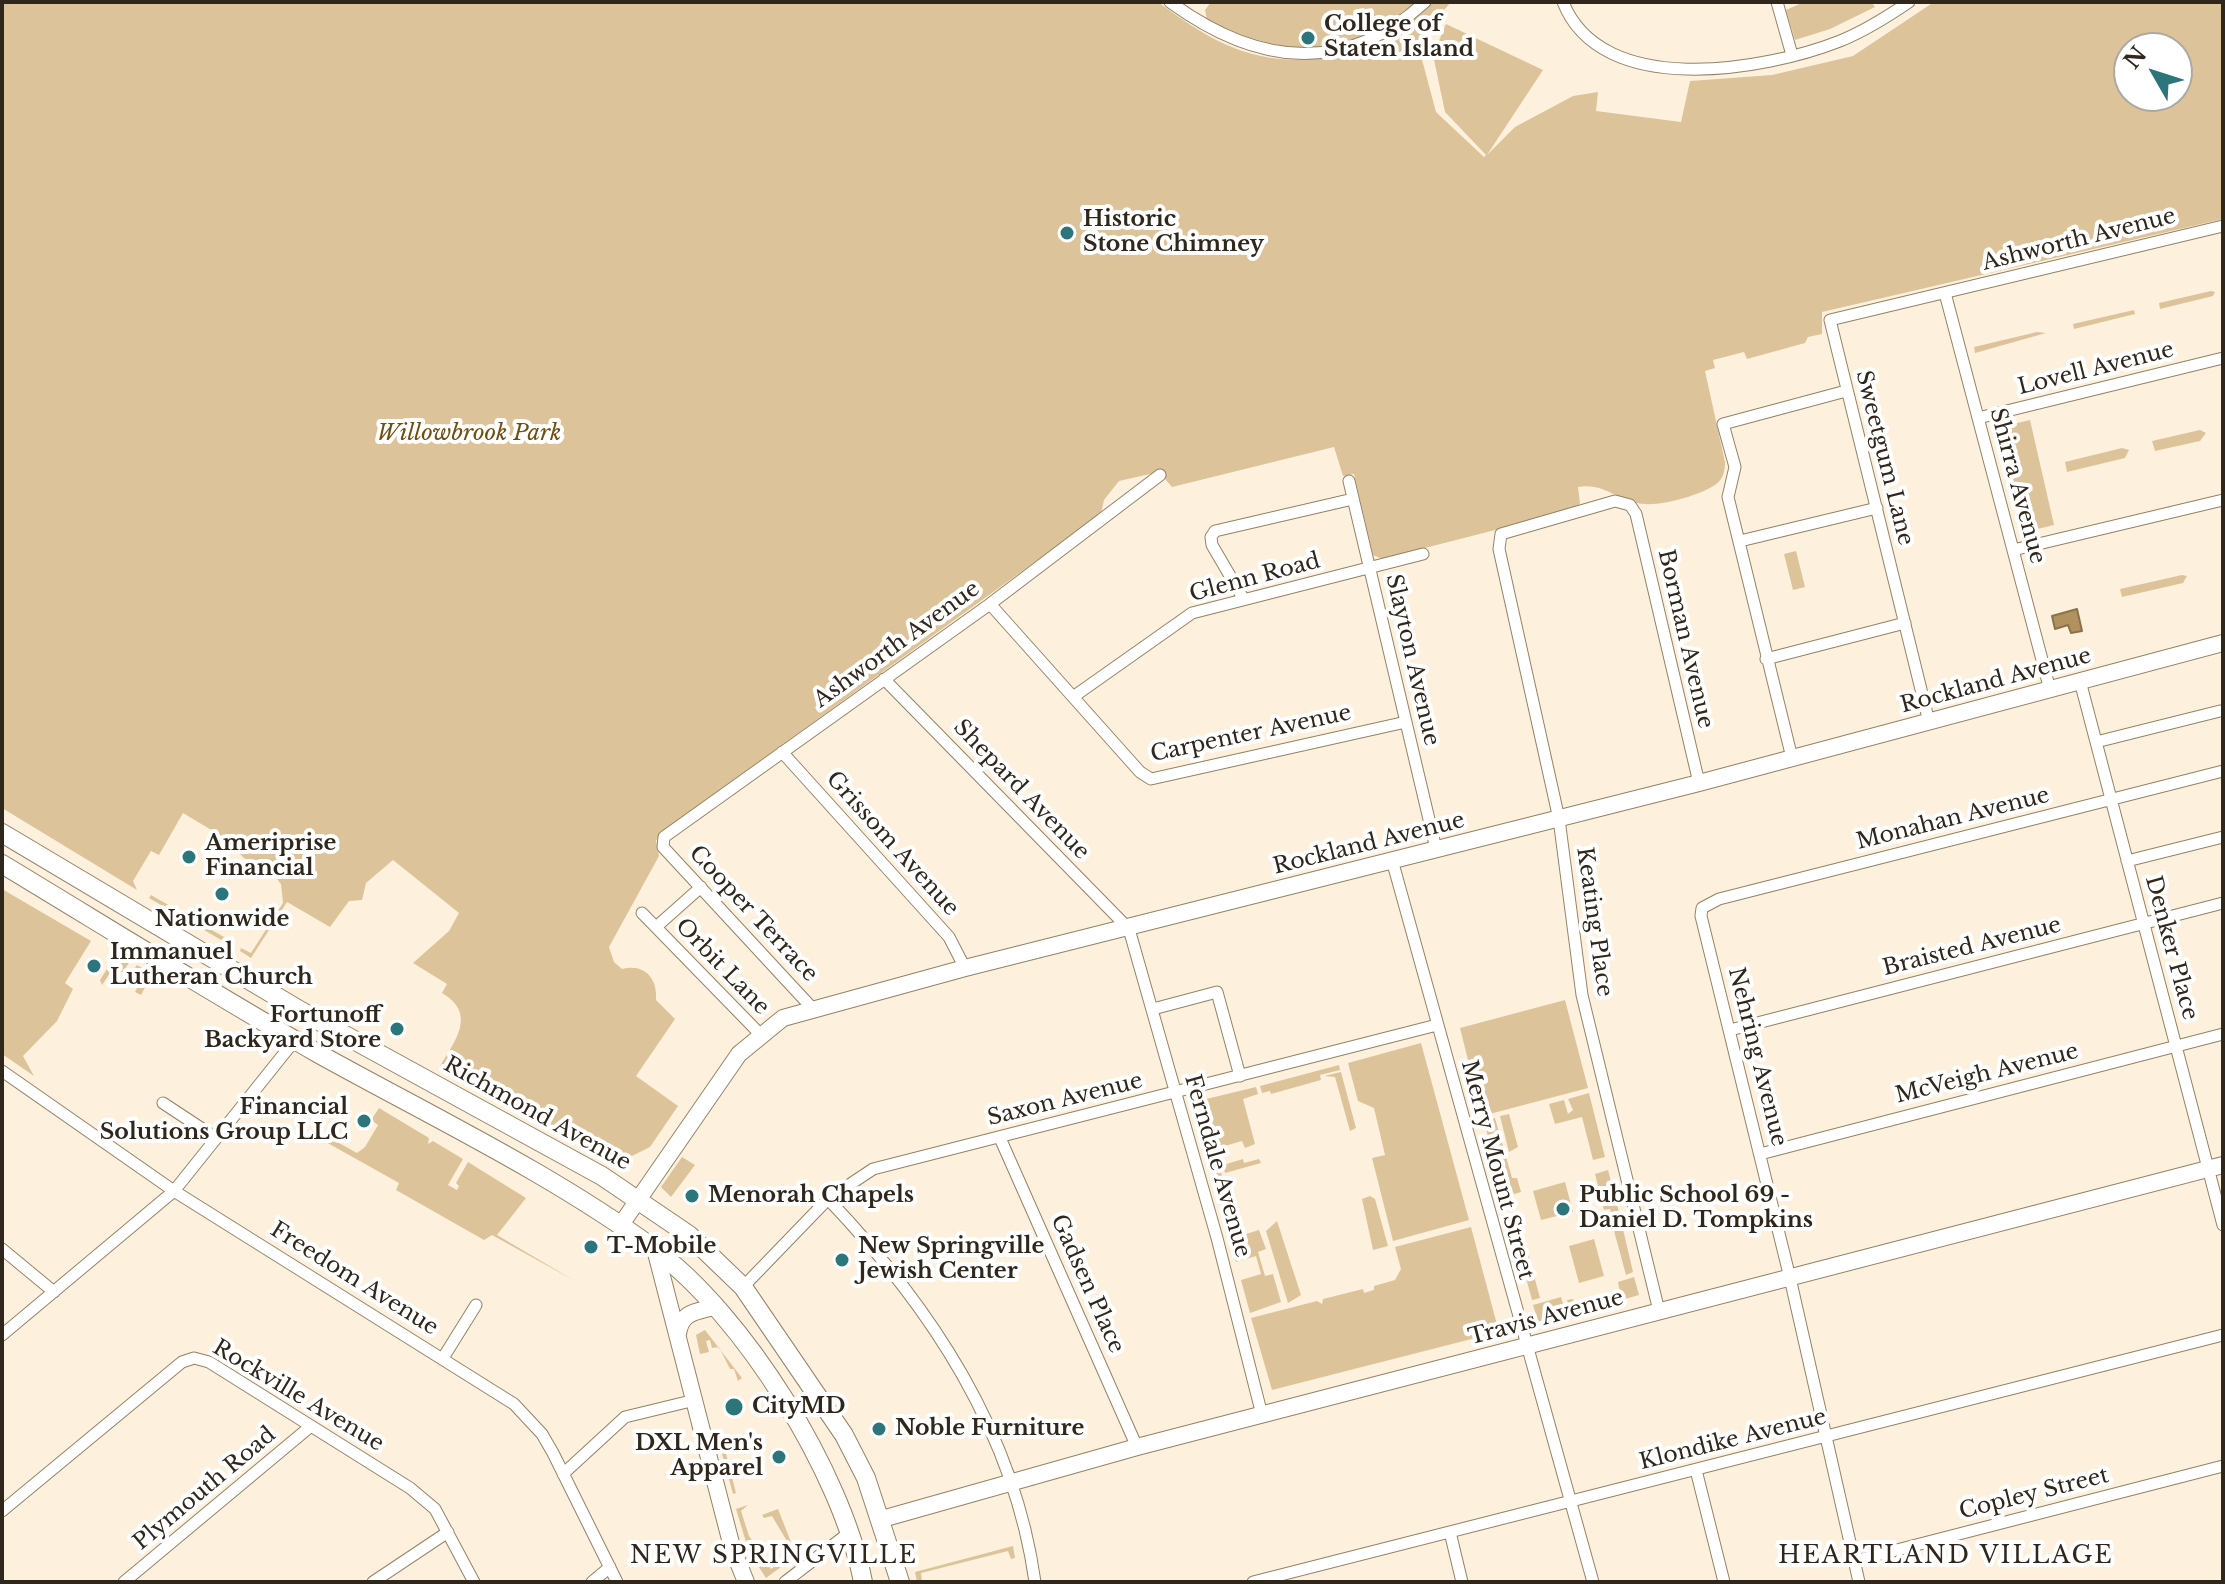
<!DOCTYPE html>
<style>
body{margin:0}
#map{position:relative;width:2225px;height:1584px;overflow:hidden;background:#fdf1de;font-family:"Libre Baskerville",serif}
canvas{display:block}
.frame{position:absolute;inset:0;border:4px solid #2f271c;pointer-events:none}
.north{position:absolute;left:2113px;top:32px;width:80px;height:80px;box-sizing:border-box;background:#fff;border:2px solid #aca9a4;border-radius:50%;rotate:309deg;font-size:22px;font-weight:700;line-height:32px;text-align:center;color:#2f271c}
.north::after{content:'';display:block;margin:auto;width:28px;height:36px;background:#2c757b;clip-path:polygon(50% 0,100% 100%,50% 72%,0 100%)}
</style>
<div id="map">
<canvas width="2225" height="1584"></canvas>
<div class="frame"></div>
<div class="north">N</div>
</div>
<script>
const context = document.querySelector('canvas').getContext('2d');
context.lineJoin = 'round';
function fillPath(path, color) { context.fillStyle = color; context.fill(path, 'evenodd'); }
function strokePath(path, color, width, dash) { context.strokeStyle = color; context.lineWidth = width; context.lineCap = dash ? 'butt' : 'round'; context.setLineDash(dash || []); context.stroke(path); }
function label(font, color, halo, rows, align = 'center') {
  context.font = font + ' "Libre Baskerville",serif'; context.lineWidth = 8; context.setLineDash([]); context.textBaseline = 'middle'; context.strokeStyle = halo; context.fillStyle = color; for (const [text, x, y, turn = 0] of rows) {
    context.save(); context.translate(x, y); context.rotate((+turn || 0) * Math.PI / 180); context.textAlign = isNaN(turn) ? turn : align; if (halo) context.strokeText(text, 0, 0); context.fillText(text, 0, 0); context.restore();
  }
}
fillPath(new Path2D(`
 M2,2H1158C1180,18 1202,34 1227,45C1298,77 1379,54 1433,2H1451L1417,41L1436,112L1484,157L1486,155L1445,112L1433,55L1446,24L1543,70L1487,155L1515,127L1573,96L1598,92L1596,111L1681,122L1690,81L1772,75L1853,56L1934,2H2223V219L1822,312V334L1808,337L1805,343L1747,359L1744,352L1713,360L1715,368L1705,371L1725,462C1725,471 1723,480 1715,485C1698,496 1657,508 1637,503C1614,497 1601,483 1578,487L1580,503L1577,509L1382,559L1373,555L1354,474L1343,476L1334,447L1172,487L1159,472L1119,481L1104,500L1101,514L660,833L656,841L659,856L609,947L614,962L622,969C644,963 658,978 656,1000L675,1019L636,1076L678,1106L650,1147L616,1164L442,1070L440,1066C457,1039 476,1013 442,993L447,984L413,963L449,931L459,913L393,860L366,883L362,900L349,901L330,927L287,902L251,958L240,951L241,948L251,953L283,903L281,884L273,874L244,858L223,837L183,813L159,855L151,851L133,881L137,890L2,808ZM2129,48H2177V96H2129Z
 M1211,2H1416C1342,61 1289,58 1207,20L1205,10Z
 M1804,2H1871L1875,7L1830,29L1795,40L1786,10Z
 M2211,291L2215,292L2213,296L2160,309L2159,303Z
 M2134,310L2135,314L2074,329L2073,324Z
 M2037,332L2046,333L1975,353L1974,347Z
 M2030,420L2054,525L2025,532L2006,450L2001,451L1996,428Z
 M2200,430L2206,433L2200,441L2155,451L2152,441Z
 M2122,448L2129,450L2125,458L2067,472L2065,462Z
 M1796,551L1805,587L1793,590L1784,554Z
 M2182,575L2187,576L2183,583L2122,597L2120,589Z
 M2,889L91,941L65,983L73,989L57,1021L23,1056L34,1076L2,1054Z
 M151,895L231,941L228,944L149,898Z
 M117,953L130,961L123,972L112,970L102,985L100,980Z
 M137,965L152,974L141,995L135,992L138,986L127,980Z
 M1565,1000L1588,1088L1482,1116L1460,1028Z
 M1421,1043L1469,1220L1393,1241L1372,1158L1385,1155L1374,1108L1358,1101L1348,1063Z
 M1339,1065L1340,1070L1320,1075L1321,1080L1271,1094L1270,1091L1262,1093L1260,1086Z
 M1341,1072L1356,1128L1350,1131L1335,1077L1324,1076Z
 M1256,1087L1258,1094L1243,1099L1255,1144L1245,1148L1242,1141L1214,1149L1215,1155L1209,1158L1194,1102Z
 M1589,1093L1605,1157L1593,1160L1582,1117L1555,1124L1549,1104L1564,1100L1568,1114L1573,1110L1568,1099Z
 M379,1108L429,1138L428,1144L433,1141L463,1159L448,1185L457,1190L459,1186L456,1183L468,1162L526,1198L497,1235L575,1281L492,1235L484,1240L396,1190L399,1183L324,1141L329,1134L330,1138L357,1153L365,1147L378,1125L371,1120Z
 M1509,1114L1518,1147L1509,1152L1500,1116Z
 M1495,1118L1512,1178H1517L1521,1192L1504,1197L1484,1121Z
 M682,1157L695,1165L671,1197L661,1187Z
 M1243,1159L1244,1163L1259,1159L1261,1163L1225,1173L1223,1165Z
 M1219,1165L1233,1217L1225,1219L1211,1167Z
 M1608,1170L1621,1220L1614,1222L1610,1209L1604,1210L1595,1174Z
 M1565,1182L1573,1212L1541,1220L1533,1191Z
 M1370,1196L1375,1199L1388,1246L1373,1250L1362,1199Z
 M1277,1221L1301,1295L1288,1303L1266,1231Z
 M1622,1225L1633,1272L1626,1275L1613,1227Z
 M1471,1227L1499,1332L1272,1390L1251,1318L1317,1301L1322,1304L1323,1299L1363,1289L1364,1293L1374,1290V1286L1395,1280L1401,1269L1395,1247Z
 M1259,1230L1266,1249L1258,1252L1265,1276L1273,1274L1281,1302L1250,1313L1241,1280L1261,1274L1256,1256L1236,1262L1230,1239Z
 M1594,1239L1604,1276L1579,1283L1569,1246Z
 M1527,1250L1540,1298L1532,1300L1519,1252Z
 M1634,1277L1639,1295L1571,1314L1567,1300L1573,1299L1576,1305L1620,1293L1618,1282Z
 M1561,1297L1566,1315L1538,1322L1533,1305Z
 M705,1330L742,1378L738,1381L734,1369H730L719,1347L712,1348L710,1340L706,1341L709,1352L700,1354L696,1335Z
 M722,1438L736,1493L733,1494L718,1439Z
 M748,1505L741,1511L749,1536L771,1569L778,1564L781,1567L766,1578L749,1552L736,1509Z
 M778,1509L796,1555L790,1560L788,1558L794,1553L772,1516L764,1518L762,1515Z
 M1013,1546L1015,1558L1011,1559L1008,1551L921,1573L922,1582H917L915,1572Z`), '#ddc399');
const water = new Path2D(`
 M2077,609L2082,631L2071,633L2068,625L2055,629L2052,616Z`);
fillPath(water, '#b1925f');
strokePath(water, '#8a724b', 2);
const street = new Path2D(`
 M1170,2C1255,64 1343,77 1425,2
 M1563,2C1601,99 1764,71 1840,41C1865,31 1887,17 1909,2
 M1777,2L1792,55
 M1945,293L2050,690
 M1978,418L2223,358
 M1349,481L1436,849
 M1740,541L1877,508
 M2013,550L2223,500
 M1243,598L1212,545L1211,537L1215,531L1353,499
 M990,604L1140,772L1151,779L1406,722
 M1766,659L1905,623
 M884,679L1129,929L1217,1238L1262,1415
 M2080,681L2223,1225
 M1073,697L1192,613L1423,554
 M1929,722L1830,320L2223,226
 M2096,742L2220,711
 M782,752L949,937L965,968
 M1792,758L1728,497L1735,467L1723,424L1846,391
 M1392,860L1593,1582
 M2127,861L2223,837
 M642,913L760,1034
 M656,927L701,887
 M813,1009L663,847L664,837L990,604L1160,475
 M1153,1009L1217,992L1240,1076
 M1730,1030L2223,903
 M2,1071L174,1191L514,1404L542,1434L553,1453L617,1582
 M163,1103L216,1138
 M1000,1138L1137,1447
 M1760,1154L2223,1034
 M828,1199C931,1307 1014,1432 1035,1582
 M2,1249L54,1292
 M743,1287L828,1199L873,1169L1437,1025
 M1659,1311L1582,995L1559,819L1499,549L1501,534L1615,501L1630,505L1636,514L1699,783
 M2,1335L174,1191L295,1040
 M443,1358L476,1305
 M1696,1470L1724,1582
 M563,1474L625,1417L695,1400
 M2,1511L182,1362L194,1358L209,1362L410,1488L435,1509L474,1582
 M1450,1532L1462,1582
 M1854,1561L2223,1466
 M124,1582L311,1426
 M373,1582L448,1532
 M592,1582L610,1567
 M785,1582L850,1532
 M1253,1582L2223,1335
 M1859,1582L1790,1278L1701,916L1702,908L1719,899L2223,771`);
const secondary = new Path2D(`
 M620,1226L739,1054L783,1018L965,968L1699,783L2223,643
 M655,1249L732,1547L746,1582
 M678,1334C681,1312 695,1312 714,1307
 M882,1519L1137,1447L2223,1165`);
const primary = new Path2D(`
 M2,833L301,1011L602,1176L689,1235L743,1287L844,1435L866,1478L900,1582
 M2,864C108,928 212,993 319,1054C429,1115 554,1175 654,1249C744,1315 842,1473 863,1582`);
strokePath(street, '#948265', 13);
strokePath(secondary, '#948265', 18);
strokePath(primary, '#948265', 20);
strokePath(street, '#fff', 11);
strokePath(secondary, '#fff', 16);
strokePath(primary, '#fff', 18);
for (const [x, y, r, color] of [
 [1308,38,8,"#2c757b"],
 [1067,233,8,"#2c757b"],
 [189,857,8,"#2c757b"],
 [222,894,8,"#2c757b"],
 [94,966,8,"#2c757b"],
 [397,1029,8,"#2c757b"],
 [364,1121,8,"#2c757b"],
 [692,1196,8,"#2c757b"],
 [1563,1209,8,"#2c757b"],
 [591,1247,8,"#2c757b"],
 [842,1260,8,"#2c757b"],
 [734,1407,10,"#2c757b"],
 [879,1429,8,"#2c757b"],
 [779,1457,8,"#2c757b"]
]) { const dot = new Path2D(); dot.arc(x, y, r, 0, 2 * Math.PI); context.fillStyle = color; context.fill(dot); strokePath(dot, '#fff', 3); }
label('bold 22px', '#2f271c', '#fff', [
 ["College of",1324,25],
 ["Staten Island",1324,50],
 ["Historic",1083,220],
 ["Stone Chimney",1083,245],
 ["Ameriprise",205,844],
 ["Financial",205,869],
 ["Nationwide",222,920,"center"],
 ["Immanuel",110,953],
 ["Lutheran Church",110,978],
 ["Fortunoff",381,1016,"right"],
 ["Backyard Store",381,1041,"right"],
 ["Financial",348,1108,"right"],
 ["Solutions Group LLC",348,1133,"right"],
 ["Menorah Chapels",708,1196],
 ["Public School 69 -",1579,1196],
 ["Daniel D. Tompkins",1579,1221],
 ["T-Mobile",607,1247],
 ["New Springville",858,1247],
 ["Jewish Center",858,1272],
 ["CityMD",752,1407],
 ["Noble Furniture",895,1429],
 ["DXL Men's",763,1444,"right"],
 ["Apparel",763,1469,"right"]
], 'left');
label('22px', '#2f271c', '#fff', [
 ["Ashworth Avenue",2079,240,-14],
 ["Lovell Avenue",2096,369,-14],
 ["Sweetgum Lane",1884,458,76],
 ["Shirra Avenue",2017,486,75],
 ["Glenn Road",1255,578,-15],
 ["Borman Avenue",1685,639,77],
 ["Ashworth Avenue",897,645,-36],
 ["Slayton Avenue",1412,660,77],
 ["Rockland Avenue",1996,681,-15],
 ["Carpenter Avenue",1251,734,-12],
 ["Shepard Avenue",1021,790,46],
 ["Monahan Avenue",1953,819,-14],
 ["Grissom Avenue",892,844,48],
 ["Rockland Avenue",1369,844,-14],
 ["Cooper Terrace",753,914,47],
 ["Keating Place",1594,922,82],
 ["Braisted Avenue",1972,947,-14],
 ["Denker Place",2171,948,75],
 ["Orbit Lane",722,967,46],
 ["Nehring Avenue",1757,1057,76],
 ["McVeigh Avenue",1987,1074,-14],
 ["Saxon Avenue",1065,1100,-14],
 ["Richmond Avenue",537,1114,29],
 ["Ferndale Avenue",1217,1166,74],
 ["Merry Mount Street",1497,1170,75],
 ["Freedom Avenue",354,1279,32],
 ["Gadsen Place",1087,1284,66],
 ["Travis Avenue",1546,1318,-15],
 ["Rockville Avenue",298,1396,31],
 ["Klondike Avenue",1733,1440,-14],
 ["Plymouth Road",205,1489,-40],
 ["Copley Street",2034,1494,-14]
]);
label('italic 22px', '#6f4f10', '#fff', [
 ["Willowbrook Park",469,434]
]);
context.letterSpacing = '2px';
label('24px', '#2f271c', '#fff', [
 ["NEW SPRINGVILLE",774,1556],
 ["HEARTLAND VILLAGE",1946,1556]
]);
context.letterSpacing = '0px';
</script>
